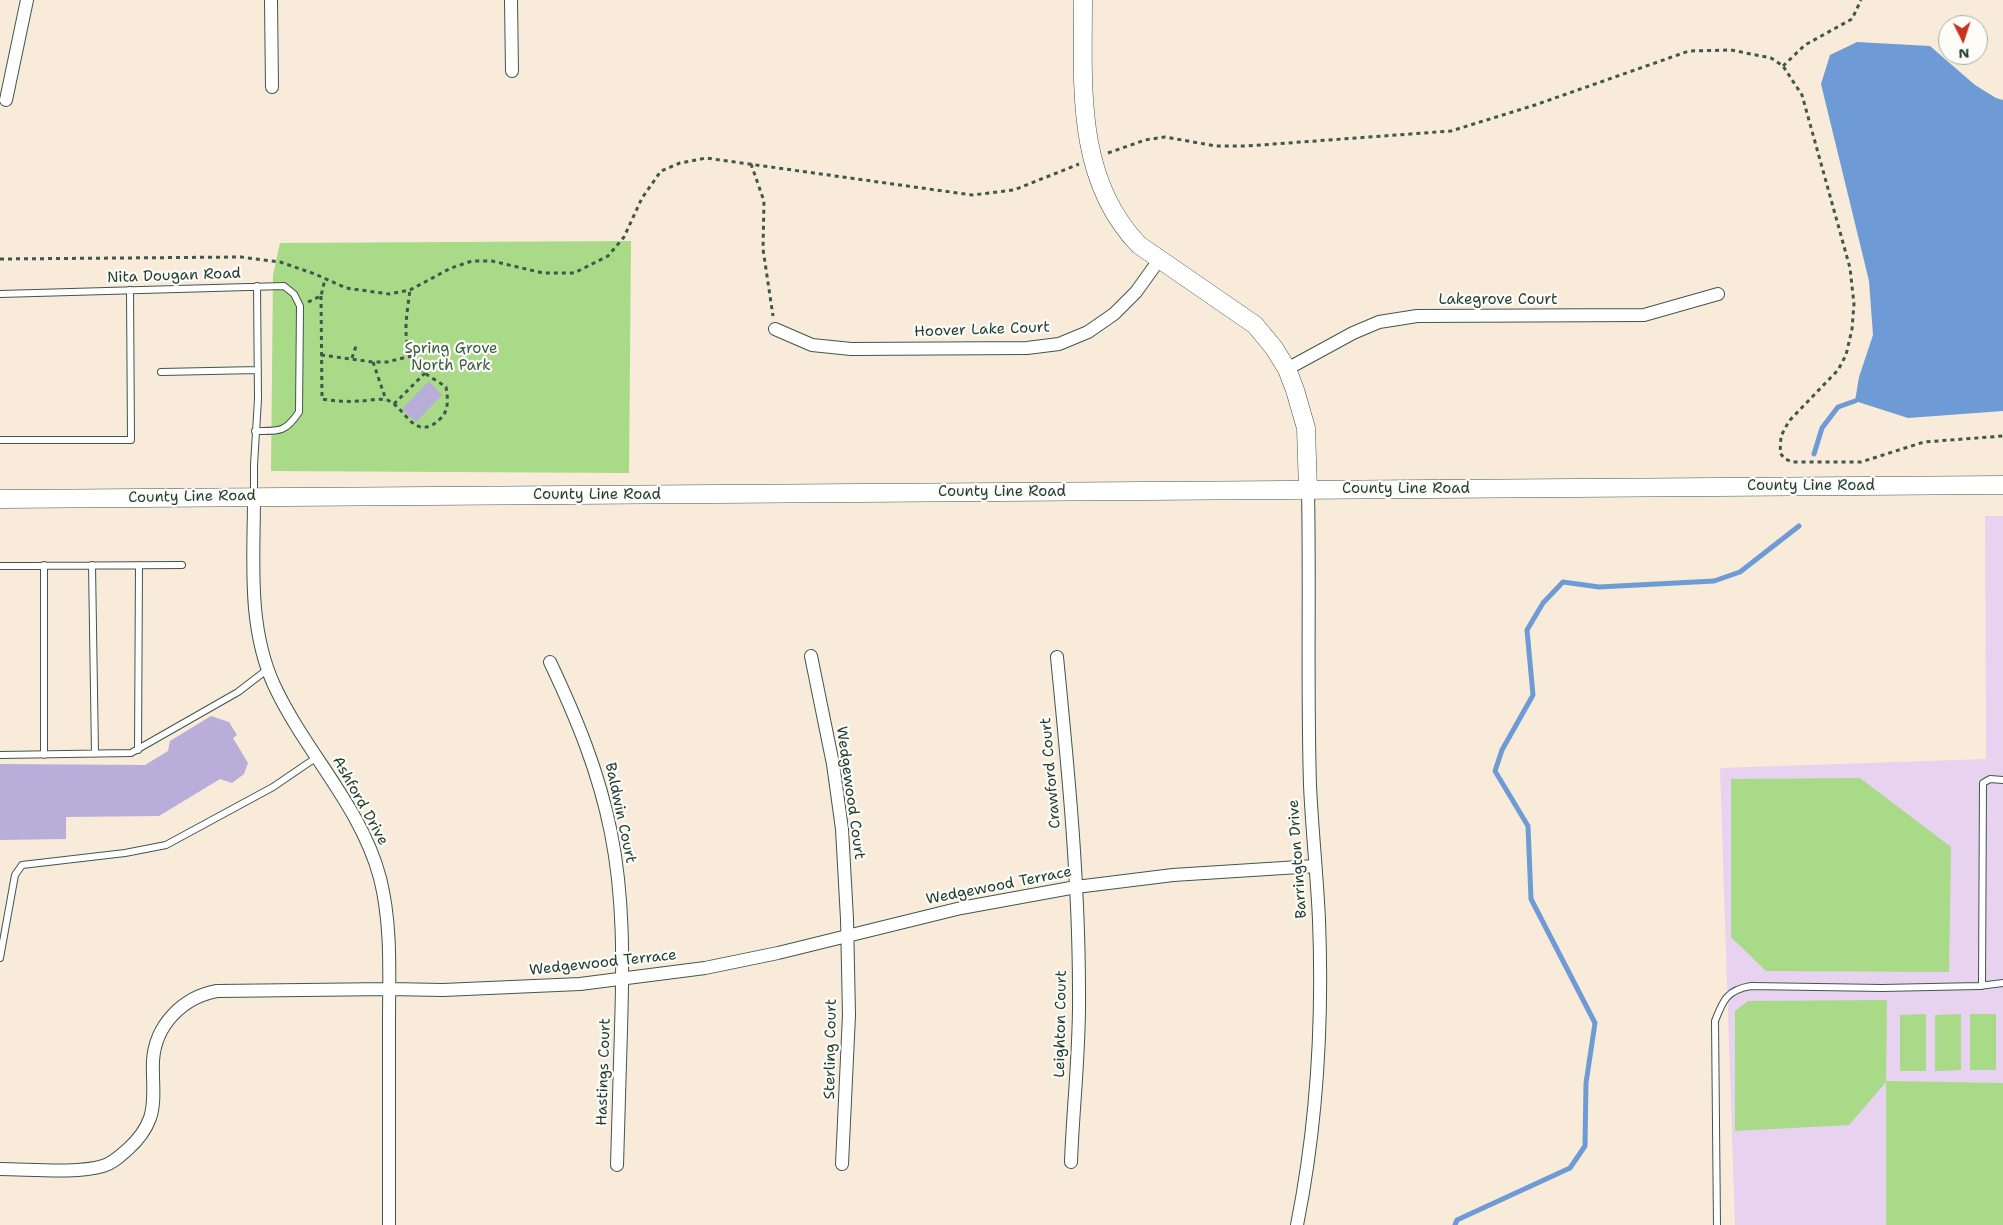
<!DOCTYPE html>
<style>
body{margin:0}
#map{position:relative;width:2003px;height:1225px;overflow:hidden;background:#f8ebd9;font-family:"Shantell Sans",sans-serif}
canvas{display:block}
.north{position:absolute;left:1938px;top:15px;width:50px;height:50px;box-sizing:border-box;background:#fdfcf7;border:1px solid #a4b0a9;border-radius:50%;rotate:176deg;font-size:14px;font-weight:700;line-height:20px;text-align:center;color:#1f3d34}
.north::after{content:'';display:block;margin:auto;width:18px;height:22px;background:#c8321e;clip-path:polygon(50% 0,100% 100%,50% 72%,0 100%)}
</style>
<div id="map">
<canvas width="2003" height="1225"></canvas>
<div class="north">N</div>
</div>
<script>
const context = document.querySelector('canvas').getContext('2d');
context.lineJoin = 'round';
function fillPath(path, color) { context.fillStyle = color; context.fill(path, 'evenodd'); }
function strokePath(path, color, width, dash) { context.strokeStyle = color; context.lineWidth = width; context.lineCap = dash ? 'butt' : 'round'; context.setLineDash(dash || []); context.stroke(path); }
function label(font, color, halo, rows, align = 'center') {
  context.font = font + ' "Shantell Sans",sans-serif'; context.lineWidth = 4.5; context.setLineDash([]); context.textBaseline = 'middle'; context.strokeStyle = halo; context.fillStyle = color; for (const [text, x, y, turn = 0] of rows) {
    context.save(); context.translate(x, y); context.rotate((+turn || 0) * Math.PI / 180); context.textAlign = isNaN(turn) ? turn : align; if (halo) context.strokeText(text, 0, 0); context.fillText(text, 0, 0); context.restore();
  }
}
fillPath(new Path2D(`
 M1985,516H2003V1225H1735L1720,768L1986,759Z`), '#e7d2ef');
fillPath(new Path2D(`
 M631,241L629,473L271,471L273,275L280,243Z
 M1860,778L1951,847L1949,972L1766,971L1731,937V779Z
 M1887,1000L1886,1081L2003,1083V1225H1886V1082L1849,1125L1735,1131V1011L1748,1001Z
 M1926,1014V1071H1900V1015Z
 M1961,1014V1070L1935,1071V1015Z
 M1970,1014H1996V1070H1970Z`), '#a9da88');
fillPath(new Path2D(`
 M1857,42L1930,46L1975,85L1996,98L2003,100V411L1908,418L1855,401L1859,377L1873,335L1869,281L1821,84L1830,55Z`), '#6e9bd6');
strokePath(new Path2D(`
 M1814,454L1822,428L1838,407L1855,401
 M1455,1225L1457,1220L1570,1168L1585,1146L1586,1083L1595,1023L1531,899L1528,826L1495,771L1502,750L1533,695L1527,630L1543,603L1563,582L1599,587L1714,581L1740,572L1799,526`), '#6e9bd6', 5);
fillPath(new Path2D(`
 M429,381L442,395L416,422L402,409Z
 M211,716L229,722L237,735L233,738L248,763L244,774L232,783L220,779L159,816L66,817V839L0,840V764L145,765L168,751L170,741Z`), '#b9aed9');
const lane = new Path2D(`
 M0,294L284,286L294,294L300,306L299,412C285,433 279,431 255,431
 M161,372L258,370
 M0,440H131L130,290
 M254,497V465L258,399L257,286
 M92,565L95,754
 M0,566L182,565
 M138,750L139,565
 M0,755L131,753L238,692L268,669
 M44,755V565
 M0,958L15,875L22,865L125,853L166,845L273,787L317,757
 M1982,986L1983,783L1990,779L2003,780
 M1717,1225L1715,1021C1723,1000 1727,990 1751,986L1882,988L1979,986L2003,983`);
const street = new Path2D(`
 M271,0L272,87
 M511,0L512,71
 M6,100L27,0
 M775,329L812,345L851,349L1027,348L1059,344L1088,332L1114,314L1136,292L1159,260
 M1287,369L1353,333L1379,322L1417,316L1644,315L1718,294
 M254,497C254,559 247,626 274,685C305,752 361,806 380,878C392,925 389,975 389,1023C389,1090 389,1158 389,1225
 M811,656L833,764L842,829L847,919L849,1015L842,1164
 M1057,657C1068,768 1079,880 1079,992C1080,1049 1073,1106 1071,1162
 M550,662C576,717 599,772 611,833C624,897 623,964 621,1029C620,1074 618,1120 617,1165
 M0,1169C29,1169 76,1174 103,1166C113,1163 120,1156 128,1149C137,1141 146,1129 150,1118C156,1101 152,1079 153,1061C155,1025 183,997 217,991L389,989L443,990L580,984L705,968L778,953L961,908L1076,887L1173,875L1315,866
 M1297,1225C1317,1125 1323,1022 1319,920C1317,875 1312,830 1310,785C1307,687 1310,588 1308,490`);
const secondary = new Path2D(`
 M1083,0C1083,85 1075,179 1139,245L1255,325L1274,348L1287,369L1295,390L1306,428L1308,490
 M0,499L2003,485`);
strokePath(lane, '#40574d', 8);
strokePath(street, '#40574d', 14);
strokePath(secondary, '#40574d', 19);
strokePath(new Path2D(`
 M1783,66L1805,45L1852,19L1861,0
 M1108,153L1145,140L1165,137L1216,146H1247L1451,131L1535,105L1689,51L1731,50L1771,58L1783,66L1802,95L1850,268L1854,304L1852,329L1846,355L1838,370L1789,421L1781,436L1780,453L1785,459L1793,462H1861L1924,442L2003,436
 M751,164L764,201L763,249L773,316
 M0,259L241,257L280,262L315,274L346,288L389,294L410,290L451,268L472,261H492L543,273H574L608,256L624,237L642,198L661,171L680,163L706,158L972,195L1014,190L1079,164
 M321,296L322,399C335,401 347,402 360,401C368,401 378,398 387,400C404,405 414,444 440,419C449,411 448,399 446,387C438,381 427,376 420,369C399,348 407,315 410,290
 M308,302L321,296L325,279
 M321,355L373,362H387L411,356
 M352,358L356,346
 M373,362L386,400
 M394,404L425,373`), '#40574d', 3, [4, 4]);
strokePath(lane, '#fff', 6);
strokePath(street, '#fff', 12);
strokePath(secondary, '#fff', 18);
label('15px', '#1f3d34', '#fdfcf7', [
 ["Nita Dougan Road",174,276,-2],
 ["Lakegrove Court",1498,300],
 ["Hoover Lake Court",982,330,-2],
 ["County Line Road",1811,486],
 ["County Line Road",1406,489],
 ["County Line Road",1002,492],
 ["County Line Road",597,495],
 ["County Line Road",192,497,-1],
 ["Crawford Court",1051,773,-95],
 ["Wedgewood Court",850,793,82],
 ["Ashford Drive",360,801,61],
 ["Baldwin Court",620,813,78],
 ["Barrington Drive",1298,859,-94],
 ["Wedgewood Terrace",999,886,-11],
 ["Wedgewood Terrace",603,963,-6],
 ["Leighton Court",1061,1024,-89],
 ["Sterling Court",831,1049,-89],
 ["Hastings Court",604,1072,-88]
]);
label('15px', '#3b5c45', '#fdfcf7', [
 ["Spring Grove",451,349],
 ["North Park",451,366]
]);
</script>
